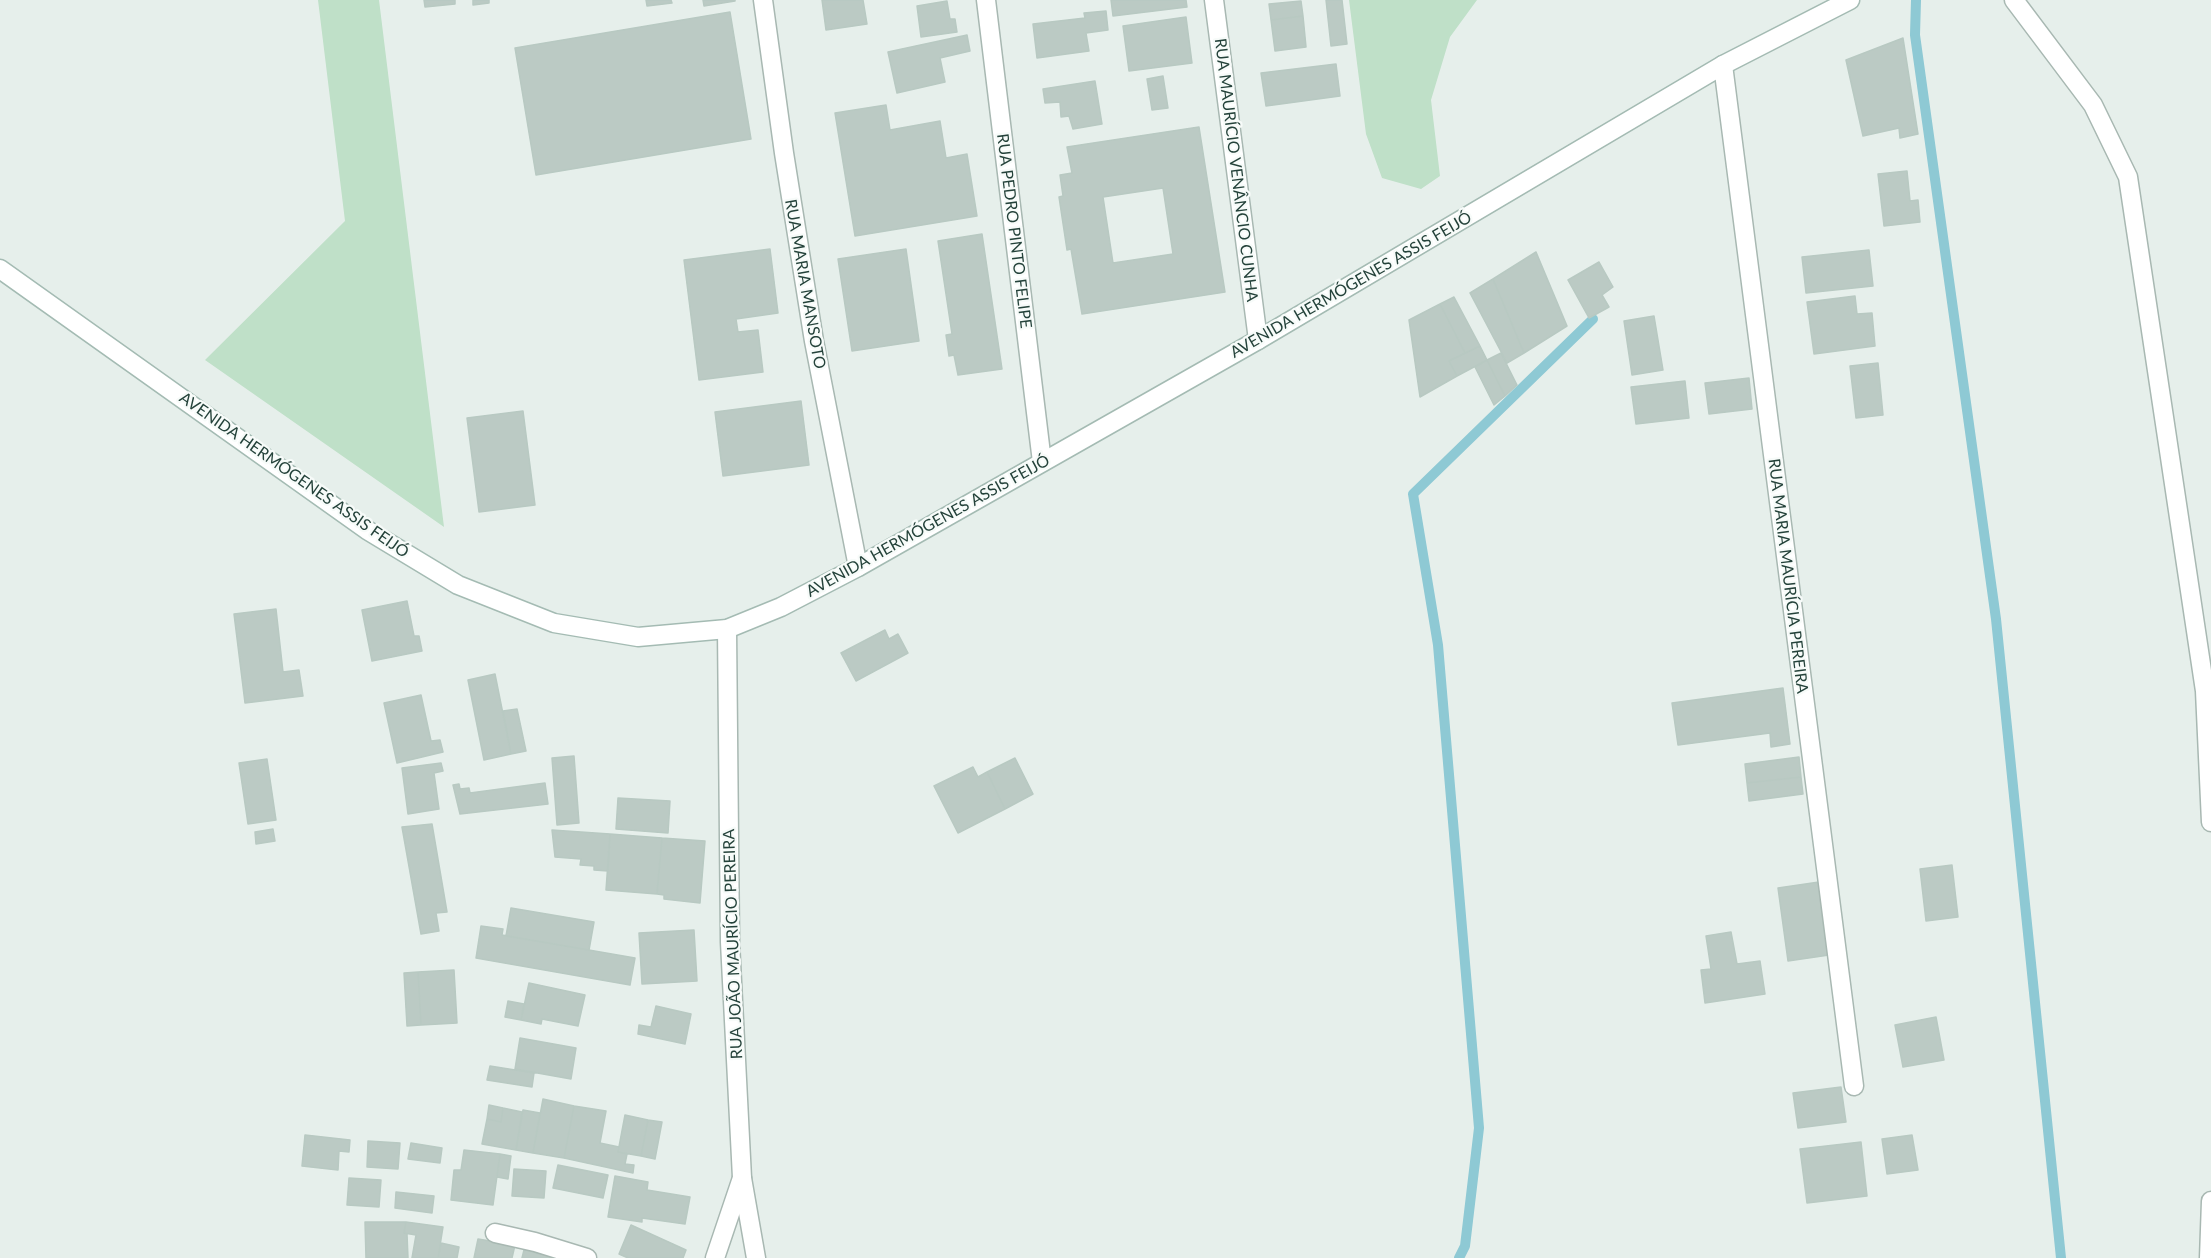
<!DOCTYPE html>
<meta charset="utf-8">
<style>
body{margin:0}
canvas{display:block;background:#e6efeb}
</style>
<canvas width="2211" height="1258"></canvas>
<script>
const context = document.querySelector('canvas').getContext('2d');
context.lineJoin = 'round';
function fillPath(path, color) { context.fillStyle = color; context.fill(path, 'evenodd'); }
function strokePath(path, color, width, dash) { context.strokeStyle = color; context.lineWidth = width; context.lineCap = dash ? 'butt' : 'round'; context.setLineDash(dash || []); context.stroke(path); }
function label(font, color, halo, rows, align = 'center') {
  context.font = font + ' Lato,sans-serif'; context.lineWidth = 4.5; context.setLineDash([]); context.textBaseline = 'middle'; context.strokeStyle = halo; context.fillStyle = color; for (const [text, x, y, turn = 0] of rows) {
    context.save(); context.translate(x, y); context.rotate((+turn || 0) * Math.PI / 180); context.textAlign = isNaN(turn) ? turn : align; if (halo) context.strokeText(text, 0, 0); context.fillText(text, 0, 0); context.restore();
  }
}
fillPath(new Path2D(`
 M318,0H379L444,527L205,360L345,221Z
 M1349,0H1477L1450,37L1431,100L1440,176L1421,189L1382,178L1366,134Z`), '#bfe0c8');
strokePath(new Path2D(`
 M1916,0L1915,35L1996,619L2061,1258
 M1459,1258L1465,1246L1479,1128L1438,645L1413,494L1593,319`), '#8ec9d4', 10);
const building = new Path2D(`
 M424,0H455V4L425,7Z
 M473,0H489V3L473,5Z
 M646,0H671L672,3L647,6Z
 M703,0H735V1L704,6Z
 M822,0H863L867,24L826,30Z
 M1111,0H1186L1187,7L1113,16Z
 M1326,0H1342L1347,44L1331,46Z
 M947,1L950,19H955L957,32L921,37L917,6Z
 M1301,1L1303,16L1271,20L1269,4Z
 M1106,11L1108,30L1086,33L1089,51L1037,58L1033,24L1085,18L1084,13Z
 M730,12L751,139L536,175L515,48Z
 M1303,16L1306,47L1275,51L1271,20Z
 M1186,17L1192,63L1129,71L1123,26Z
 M967,35L970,51L940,58L945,82L897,93L888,52Z
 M1903,38L1918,134L1900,138L1899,128L1863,136L1846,60Z
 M1336,64L1340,96L1266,106L1261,73Z
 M1163,76L1168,108L1152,110L1147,79Z
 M1095,81L1102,124L1073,129L1069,116L1061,117L1060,102L1045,103L1043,89Z
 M886,105L890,130L940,121L946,158L967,154L977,216L855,236L835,113Z
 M1199,127L1225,292L1082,314L1071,249L1067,250L1059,197L1063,196L1060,175L1072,173L1067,147ZM1163,188L1173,254L1113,263L1103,197Z
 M1907,171L1910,201L1918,200L1920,222L1884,226L1878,174Z
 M982,234L1002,369L958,375L954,355L949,356L946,335L952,334L938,241Z
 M770,249L778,313L736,319L738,332L758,330L763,372L699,380L684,260Z
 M906,249L919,341L852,351L838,259Z
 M1869,250L1873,286L1806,293L1802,257Z
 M1536,252L1567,326L1524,353L1493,279Z
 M1599,262L1613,287L1602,295L1609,307L1589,318L1568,280Z
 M1493,279L1524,353L1507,363L1470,293Z
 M1855,296L1857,314L1872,313L1875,346L1814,354L1807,302Z
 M1454,297L1480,346L1465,353L1440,304Z
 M1440,304L1465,353L1449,361L1457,376L1420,397L1409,320Z
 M1654,316L1663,370L1632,375L1624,321Z
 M1480,346L1487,360L1457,376L1449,361Z
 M1501,353L1517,385L1505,396L1487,360Z
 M1487,360L1505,396L1494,405L1475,367Z
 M1878,363L1883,415L1856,418L1850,366Z
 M1749,378L1752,409L1709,414L1705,383Z
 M1685,381L1689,418L1636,424L1631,387Z
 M801,401L809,465L723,476L715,412Z
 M523,411L535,505L479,512L467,418Z
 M407,601L414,636H419L422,651L372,661L362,610Z
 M276,609L283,672L299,670L303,696L245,703L234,614Z
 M885,630L889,639L898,634L908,653L856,681L841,653Z
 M495,674L511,754L484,760L468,680Z
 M1783,688L1790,744L1771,747L1770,733L1678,745L1672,703Z
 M421,695L431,741L440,740L443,752L397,763L384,703Z
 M517,709L526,751L511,754L503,711Z
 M574,756L579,823L557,825L552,758Z
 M1799,757L1801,777L1747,783L1745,764Z
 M1015,758L1033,794L1005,809L987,772Z
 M267,759L276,820L248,824L239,763Z
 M441,763L443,771L434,773L439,809L408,814L402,768Z
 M973,767L978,777L987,772L1005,809L958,833L934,786Z
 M1801,777L1803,794L1749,801L1747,783Z
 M545,783L548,804L460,814L453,785L459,784L460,789L469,788L470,793Z
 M618,798L670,801L668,833L616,829Z
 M432,824L447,912L436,913L439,931L421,934L402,827Z
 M273,829L275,841L256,844L255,832Z
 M552,830L610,834L608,871L594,870V866L580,865L581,859L555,857Z
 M610,834L662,838L657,894L606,890Z
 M662,838L705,841L700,903L664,899V895L657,894Z
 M1952,865L1958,917L1926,921L1920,869Z
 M1819,882L1829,955L1788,961L1778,888Z
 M511,908L594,922L589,950L506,936Z
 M481,926L503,929L502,935L635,958L630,985L476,958Z
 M694,930L697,981L642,984L639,933Z
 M1731,932L1737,964L1760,961L1765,994L1705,1003L1701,970L1711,969L1706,936Z
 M454,970L457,1023L421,1025L418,972Z
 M418,972L421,1025L407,1026L404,973Z
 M529,983L585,995L578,1026L542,1019L541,1024L521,1020Z
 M508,1001L524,1004L521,1020L505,1017Z
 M656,1006L691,1014L685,1044L638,1034L639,1025L651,1027Z
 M1936,1017L1944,1060L1903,1067L1895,1025Z
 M520,1038L576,1048L571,1079L515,1069Z
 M490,1066L534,1073L532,1087L487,1080Z
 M1841,1087L1846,1122L1798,1128L1793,1093Z
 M543,1099L574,1106L564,1158L533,1153Z
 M489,1105L503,1108L501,1122L487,1119Z
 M574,1106L606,1111L600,1143L619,1147L618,1152L627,1154L625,1164L634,1165L633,1173L564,1158Z
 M503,1108L522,1112L516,1150L482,1144L487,1119L501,1122Z
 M523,1110L540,1113L533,1153L516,1150Z
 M625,1115L648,1120L641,1156L618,1152Z
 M648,1120L662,1122L655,1159L641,1156Z
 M305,1135L350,1140L349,1152L339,1151L338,1170L302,1166Z
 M1912,1135L1918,1170L1887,1174L1882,1139Z
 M368,1141L400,1143L398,1169L367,1167Z
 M1861,1142L1867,1196L1807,1203L1800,1149Z
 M411,1143L442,1148L440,1163L408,1159Z
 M464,1150L500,1154L493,1205L451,1200L454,1170H461Z
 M500,1154L511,1156L508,1179L497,1177Z
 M558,1165L608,1175L603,1198L553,1188Z
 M514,1169L546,1171L544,1198L512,1196Z
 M615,1176L648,1182L647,1190L690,1197L685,1224L642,1218V1222L608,1217Z
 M349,1178L381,1180L379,1207L347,1205Z
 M396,1192L434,1196L432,1213L395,1208Z
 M365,1222H406L404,1233L407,1234L408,1258H366Z
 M406,1222L443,1227L438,1258H412L416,1235L404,1233Z
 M631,1225L686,1250L683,1258H628L619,1254Z
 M478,1239L515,1245L512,1258H474Z
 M441,1243L459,1247L457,1258H438Z
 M524,1250L557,1258H522Z`);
fillPath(building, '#bbcac4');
strokePath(building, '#b8c9c2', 1.5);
const minor = new Path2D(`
 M1214,0L1258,340
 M2014,0L2093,105L2128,177L2205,691L2211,822
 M1723,65L1854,1086
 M742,1178L756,1258
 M495,1233L535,1242L587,1258
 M2209,1258L2211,1201`);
const tertiary = new Path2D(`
 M763,0L784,153L814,341L858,567
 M986,0L1042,462
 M715,1258L742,1178L730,942L727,629`);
const secondary = new Path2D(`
 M0,269L367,530L458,585L554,623L638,637L727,629L781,607L858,567L1258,340L1723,65L1850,0`);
strokePath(minor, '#a8b8b2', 21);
strokePath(tertiary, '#a8b8b2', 21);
strokePath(secondary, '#a4bbb3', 21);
strokePath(minor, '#fff', 18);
strokePath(tertiary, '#fff', 18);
strokePath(secondary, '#fff', 18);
label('16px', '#24423a', '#f7fbf9', [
 ["RUA MAURÍCIO VENÂNCIO CUNHA",1236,170,83],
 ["RUA PEDRO PINTO FELIPE",1014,231,83],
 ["RUA MARIA MANSOTO",805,284,80],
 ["AVENIDA HERMÓGENES ASSIS FEIJÓ",1351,285,-30],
 ["AVENIDA HERMÓGENES ASSIS FEIJÓ",294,475,35],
 ["AVENIDA HERMÓGENES ASSIS FEIJÓ",928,526,-29],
 ["RUA MARIA MAURÍCIA PEREIRA",1788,576,83],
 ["RUA JOÃO MAURÍCIO PEREIRA",733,944,-92]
]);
</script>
